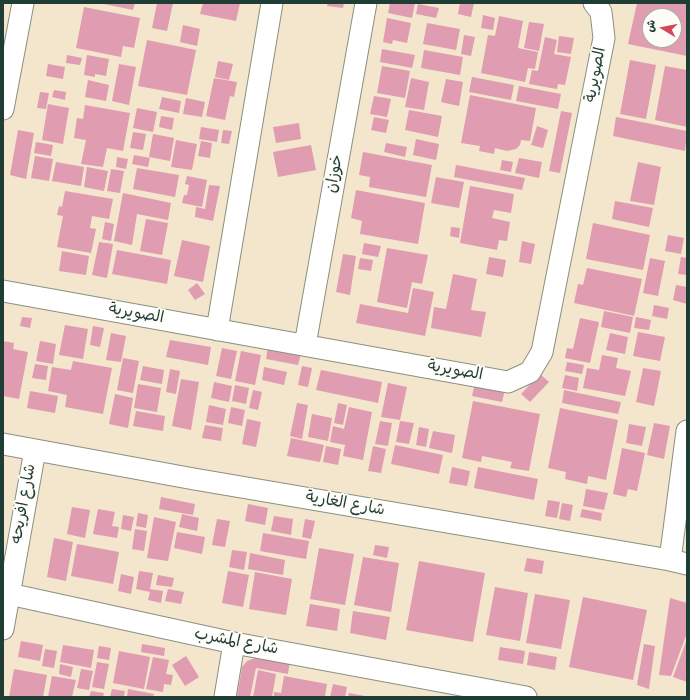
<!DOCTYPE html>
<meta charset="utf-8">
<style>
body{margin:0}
#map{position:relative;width:690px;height:700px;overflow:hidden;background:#f4e5cd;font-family:"Indie Flower","Playpen Sans Arabic",sans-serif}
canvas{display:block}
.frame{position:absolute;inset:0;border:4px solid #1f3d34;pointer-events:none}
.north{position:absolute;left:642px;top:8px;width:40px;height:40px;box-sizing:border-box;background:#fdfcf7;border:1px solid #a4b0a9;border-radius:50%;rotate:280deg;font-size:11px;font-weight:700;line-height:16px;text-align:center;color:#1f3d34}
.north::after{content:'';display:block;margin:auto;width:14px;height:18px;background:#d1495b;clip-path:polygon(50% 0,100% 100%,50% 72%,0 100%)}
</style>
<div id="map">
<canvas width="690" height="700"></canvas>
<div class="frame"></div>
<div class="north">ش</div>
</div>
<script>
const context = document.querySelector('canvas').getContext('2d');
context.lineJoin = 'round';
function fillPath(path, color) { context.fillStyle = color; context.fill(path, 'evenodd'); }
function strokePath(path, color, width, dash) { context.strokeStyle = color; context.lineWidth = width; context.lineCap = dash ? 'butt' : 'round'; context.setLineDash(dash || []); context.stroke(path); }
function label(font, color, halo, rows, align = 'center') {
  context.font = font + ' "Indie Flower","Playpen Sans Arabic",sans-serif'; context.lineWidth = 4; context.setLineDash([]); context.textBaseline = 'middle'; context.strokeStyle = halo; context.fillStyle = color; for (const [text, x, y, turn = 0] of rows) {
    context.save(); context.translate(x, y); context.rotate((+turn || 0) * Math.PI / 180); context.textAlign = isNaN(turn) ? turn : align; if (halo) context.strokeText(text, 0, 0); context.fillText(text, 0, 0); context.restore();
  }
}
fillPath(new Path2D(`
 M99,3H135L133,10Z
 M157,3H173L167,31L152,28Z
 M203,3H240L236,21L200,14Z
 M328,3H344L343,8L327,6Z
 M390,3H415L412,18L388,13Z
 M460,3H474L471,17L458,14Z
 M637,3H687V56L628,44ZM650,16H674V40H650Z
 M418,4L439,8L436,18L416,14Z
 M84,7L140,18L134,48L123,46L121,57L76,48Z
 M483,15L495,18L493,30L481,28Z
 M499,16L523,21L518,48L538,52L535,69L528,68L525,82L481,73L488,35L495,36Z
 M387,18L411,23L407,43L393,40L392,44L383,42Z
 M529,22L544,24L539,51L524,48Z
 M427,23L460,29L456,50L423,44Z
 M183,25L200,29L197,46L180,42Z
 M464,35L475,37L471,56L461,54Z
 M559,36L574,38L571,54L557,52Z
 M545,37L557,40L554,54L571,57L565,85L558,84L557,89L529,84L532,70L538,71Z
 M147,40L196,50L187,95L138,86Z
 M382,49L415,55L412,68L380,62Z
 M424,50L463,57L460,75L421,68Z
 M67,55L82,58L80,65L66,63Z
 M87,55L109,59L106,76L95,74V77L84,75Z
 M630,60L656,65L646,119L620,114Z
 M218,61L233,64L229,80L215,77Z
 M48,64L65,67L63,79L46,76Z
 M119,64L136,67L129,105L112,101Z
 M382,66L410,71L405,98L377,93Z
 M665,66L687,70V127L655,120Z
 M472,77L514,85L511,100L469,92Z
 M214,78L237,82L234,97L230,96L225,120L206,116Z
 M411,78L429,82L424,110L405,107Z
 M446,79L463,82L459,106L441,102Z
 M88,80L109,85L106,101L85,97Z
 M519,86L561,94L558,109L516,101Z
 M54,90L66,92L65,100L52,97Z
 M40,92L49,93L46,109L37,108Z
 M470,95L536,108L530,141L521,140L520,145L516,149L507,151L495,148L494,154L479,151L480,146L461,143Z
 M374,96L391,99L387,117L370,114Z
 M162,97L181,101L179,113L159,109Z
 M186,98L205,102L202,117L183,114Z
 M48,104L69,108L63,144L42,140Z
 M85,105L130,113L123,151L107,148L103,167L81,164L86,140L74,138L77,118L83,119Z
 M137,108L157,112L153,132L133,128Z
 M409,110L442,116L438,137L405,130Z
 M561,111L572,113L560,173L549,171Z
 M161,116L174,118L172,130L159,127Z
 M374,117L389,120L386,133L371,130Z
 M616,117L687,131L685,151L613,136Z
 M299,123L301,139L276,143L273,127Z
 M537,126L548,130L543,148L531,145Z
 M201,127L219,130L217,142L199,139Z
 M18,130L34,133L26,179L10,175Z
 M223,130L232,131L229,144L221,143Z
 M133,132L146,134L143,150L130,148Z
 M153,134L174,138L170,161L149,157Z
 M416,139L439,144L436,160L413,155Z
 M176,140L197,144L192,170L171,167Z
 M201,141L212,143L210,158L198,156Z
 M36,142L53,145L51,156L34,153Z
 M386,143L407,147L405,157L384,152Z
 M311,145L316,170L278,177L273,152Z
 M363,152L432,165L426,197L369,187L370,177L359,175Z
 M134,155L150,158L148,167L132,164Z
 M35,156L53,159L49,181L31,178Z
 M117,157L128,159L126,169L116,167Z
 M519,158L542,162L539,178L515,173Z
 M502,160L513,162L511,172L500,170Z
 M56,162L84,167L81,186L52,181Z
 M638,162L661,167L654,205L630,201Z
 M456,165L525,178L522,190L454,177Z
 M87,167L108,171L104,191L84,187Z
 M137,168L179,175L175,197L133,189Z
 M111,169L124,171L120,193L107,191Z
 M187,176L207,180L202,207L182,203L184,195H187L189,185L185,184Z
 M436,177L464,182L459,208L431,203Z
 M209,185L220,186L213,221L195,217L196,207L205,209Z
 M470,186L514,194L511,213L494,210L492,218L510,222L507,241L499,240L497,250L460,243Z
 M356,190L425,203L418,244L360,234L362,221L351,218Z
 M65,191L113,199L109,219L92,216L90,228L96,229L91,253L57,247L63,216L57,215L59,206L62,207Z
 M123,193L171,203L168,220L137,214L132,245L114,241Z
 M615,201L653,208L649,227L612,219Z
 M146,219L168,223L162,255L140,251Z
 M105,222L114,224L111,241L102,239Z
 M593,223L650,235L643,270L586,259Z
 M451,227L460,228L459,238L450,236Z
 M668,235L684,238L681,254L665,251Z
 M182,240L210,246L203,282L174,276Z
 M522,241L535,244L531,264L519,262Z
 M99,242L113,244L107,278L92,275Z
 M364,243L381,246L378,257L362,254Z
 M387,248L428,255L422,284L412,282L407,308L377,302Z
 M117,250L171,260L167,284L112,274Z
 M62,251L89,256L86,275L59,271Z
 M343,254L356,256L350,295L336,292Z
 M489,257L506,260L503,277L486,274Z
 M681,257L687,258V275L678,274Z
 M360,258L373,260L371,271L358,269Z
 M650,258L665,261L658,296L643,293Z
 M587,268L642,279L634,316L574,303L578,284L583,285Z
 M453,274L477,279L471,310L486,312L481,337L431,328L434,307L446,309Z
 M197,283L205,294L195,300L188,290Z
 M676,285L687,287V304L673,300Z
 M413,288L434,292L425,336L356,323L360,304L408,313Z
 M654,305L669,308L667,319L652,316Z
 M604,311L633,317L630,333L601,327Z
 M22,317L32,318L30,328L20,326Z
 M636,317L651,320L649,330L634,328Z
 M580,318L599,322L590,363L565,358L567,348L573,349Z
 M65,325L88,329L83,359L59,355Z
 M93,326L104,328L100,347L90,345Z
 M638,332L665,337L660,361L633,356Z
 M111,333L126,336L121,362L106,360Z
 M610,333L628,337L625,354L606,350Z
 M170,340L211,347L208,365L166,357Z
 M3,341L14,343L13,349L28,352L19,399L3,396Z
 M40,341L56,344L53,364L36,361Z
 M268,347L301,354L298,365L266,359Z
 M222,348L237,351L231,379L216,376Z
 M241,351L261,355L255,385L235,381Z
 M602,355L618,358L616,368L631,371L625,396L583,388L587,368L599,370Z
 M123,358L139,361L133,393L117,390Z
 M73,361L112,368L103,414L65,407L67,395L48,391L52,367L71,370Z
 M567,362L584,365L582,374L565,371Z
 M35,364L48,366L46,380L32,378Z
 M143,366L164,370L162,384L140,380Z
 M302,366L312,368L308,387L298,385Z
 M264,367L287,372L284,385L262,380Z
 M643,368L661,371L654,406L636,402Z
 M170,369L180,371L176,394L166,392Z
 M321,370L382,382L378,403L316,390Z
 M540,374L549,382L530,402L521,394Z
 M565,375L579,378L577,391L562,388Z
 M181,379L199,382L191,430L172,426Z
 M214,382L232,386L229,402L211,398Z
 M388,383L407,387L400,420L381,417Z
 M475,383L505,389L502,402L472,396Z
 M138,384L161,388L157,412L134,408Z
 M235,385L249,388L246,404L232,401Z
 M253,390L262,392L258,410L249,408Z
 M564,390L621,402L618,414L562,403Z
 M30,391L58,396L55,413L27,408Z
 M115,394L133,398L128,428L109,424Z
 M473,401L540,414L529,471L510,468L512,462L482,456L481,462L462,458Z
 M297,403L308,405L302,439L290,436Z
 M338,403L347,405L343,425L334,423Z
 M209,405L226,409L223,425L206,422Z
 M231,407L245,410L242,426L228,423Z
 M349,407L372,412L363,460L343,456L345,445L330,442L333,426L344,429Z
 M560,408L618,420L606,480L588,476L587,484L565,479L566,472L548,468Z
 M136,411L165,416L163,431L133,426Z
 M312,414L332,418L328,441L308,437Z
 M247,419L261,422L256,447L242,444Z
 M380,421L392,423L388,446L375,444Z
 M400,421L414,423L409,444L396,442Z
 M654,423L670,426L664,459L647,455Z
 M629,424L646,427L642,446L626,443Z
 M205,425L223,428L221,441L202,438Z
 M419,427L429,429L426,447L416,445Z
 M433,431L455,435L452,453L429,448Z
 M291,438L324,445L320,462L287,456Z
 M395,445L443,455L439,474L391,464Z
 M326,446L341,449L338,465L323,462Z
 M373,446L386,449L381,473L368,471Z
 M622,448L645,453L637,491L628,489L626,497L613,494Z
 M452,467L470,471L467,486L449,483Z
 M478,467L538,479L534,500L474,488Z
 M586,489L608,493L604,510L583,506Z
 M161,497L195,504L193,515L159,509Z
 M548,500L560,502L557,518L545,516Z
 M562,503L573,505L570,521L559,519Z
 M248,504L268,508L265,525L245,521Z
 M72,507L90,510L85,538L67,534Z
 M98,509L115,512L112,526L119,527L117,538L93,534Z
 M582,509L602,513L601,521L580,517Z
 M138,513L148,515L146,528L136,526Z
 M182,514L199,518L197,531L179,527Z
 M123,515L134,517L131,531L121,529Z
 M274,516L293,519L291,535L271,531Z
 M154,517L176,522L168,561L147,558Z
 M217,519L230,521L225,547L212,545Z
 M305,519L315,521L311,539L302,537Z
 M135,529L147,531L144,551L132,549Z
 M177,532L205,537L202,554L174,548Z
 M263,533L309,541L306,559L260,551Z
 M54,538L73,542L66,581L47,577Z
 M77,544L119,552L113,584L71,576Z
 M375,545L389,547L387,558L373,555Z
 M319,548L354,554L345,605L310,599Z
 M232,550L247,552L244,570L229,567Z
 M250,553L285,560L283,575L248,569Z
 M363,557L399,563L391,612L354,605Z
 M527,558L544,561L542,574L524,571Z
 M419,561L485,573L473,642L406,630Z
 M139,571L153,573L150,589L163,591L161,603L148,600L150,592L136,589Z
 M228,571L249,575L243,607L222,603Z
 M255,572L292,579L286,615L249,609Z
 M121,574L134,577L131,594L118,591Z
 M158,575L174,578L172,587L156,585Z
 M495,587L528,593L520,641L486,635Z
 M168,589L184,592L181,604L165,601Z
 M535,594L570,600L561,649L526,643Z
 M583,597L647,610L633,680L569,667Z
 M670,598L687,603V633L671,676L659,675Z
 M310,604L340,609L337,631L306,626Z
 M353,611L390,617L386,640L350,633Z
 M687,639V682L673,677Z
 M21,641L43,645L40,661L18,657Z
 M142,644L165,648L164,656L141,652Z
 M644,644L655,646L649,689L637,685Z
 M63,645L94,650L91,668L60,662Z
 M99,646L111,648L109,660L97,658Z
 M500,647L525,651L523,664L498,660Z
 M45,649L57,651L54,668L42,666Z
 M119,651L150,657L144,689L113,683Z
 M529,652L557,657L555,670L527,665Z
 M186,656L199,677L185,686L172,665Z
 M260,656L290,660L288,674L256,668L250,697H237L242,667L247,661Z
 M153,657L169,660L166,674L173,675L171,685L164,684L163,692L146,689Z
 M97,662L109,664L104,689L92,687Z
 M60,664L73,667L71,677L59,674Z
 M14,669L47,675L43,697H9Z
 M81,669L93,671L89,690L77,688Z
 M258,670L276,674L272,697H253Z
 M52,676L76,680L72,697H48Z
 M284,676L327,684L325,697H274V692L281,693Z
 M333,684L347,687L345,697H330Z
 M112,689L125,691L124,697H110Z
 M128,689L154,694L153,697H127Z
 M91,691L104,693L103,697H89Z
 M349,693L365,696L364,697H348Z`), '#e09db1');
const street = new Path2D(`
 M3,109L23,3
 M3,291L508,382L530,372L542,352L604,38L601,12L594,3
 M217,330L272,3
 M305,345L366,3
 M3,444L194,479L670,560L687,564
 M670,560L687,431
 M9,594L234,643L526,697
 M3,629L35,450
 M225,697L234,643`);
strokePath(street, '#8a9180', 23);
strokePath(street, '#fff', 21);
label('16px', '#1f3d34', '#fdfcf7', [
 ["الصويرية",597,75,-79],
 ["خوزان",336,174,-80],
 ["الصويرية",136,315,10],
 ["الصويرية",455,372,10],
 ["شارع افريحه",25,504,-80],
 ["شارع الغارية",345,505,10],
 ["شارع المشرب",236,643,11]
]);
</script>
